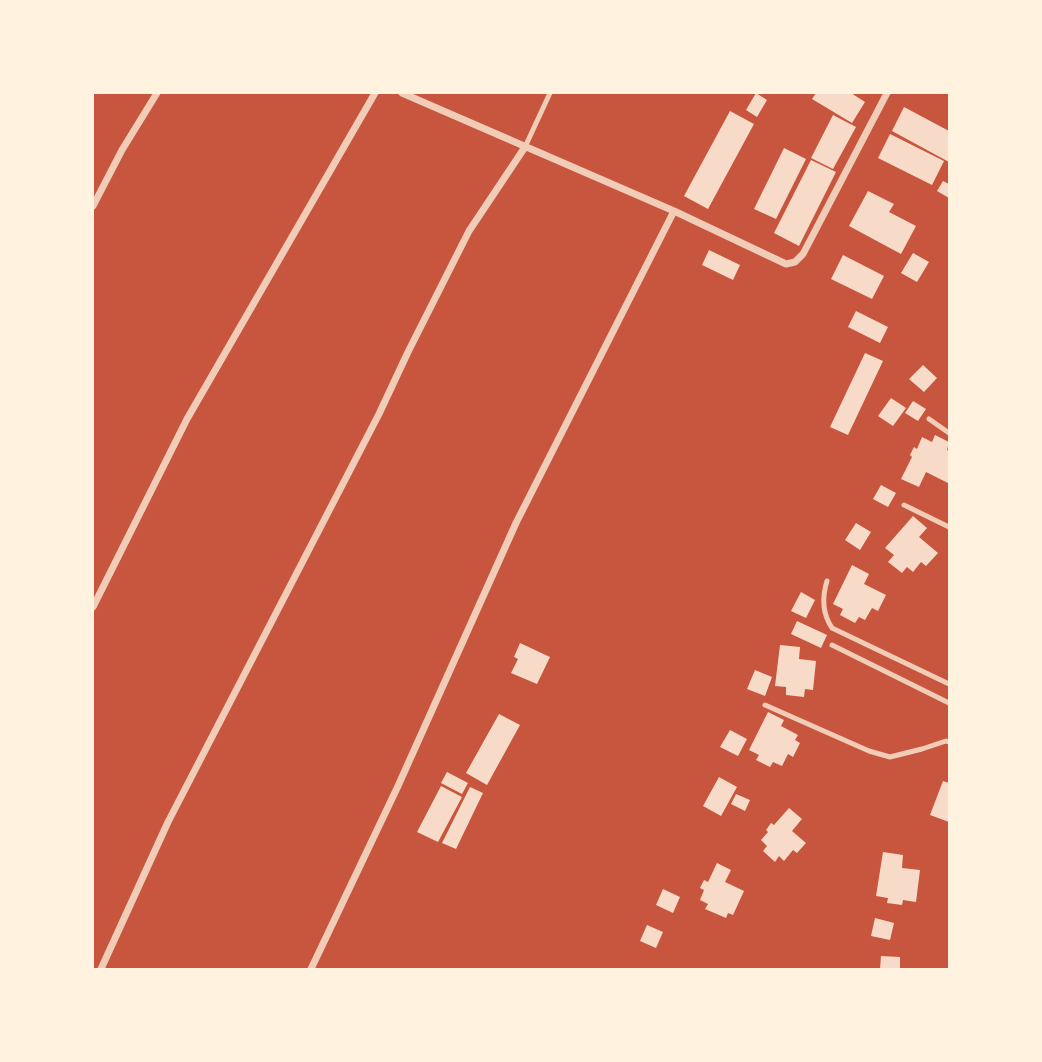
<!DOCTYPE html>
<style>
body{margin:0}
#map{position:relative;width:1042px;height:1062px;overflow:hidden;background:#c8553d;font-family:"Nunito Sans",sans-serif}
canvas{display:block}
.frame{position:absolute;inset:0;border:94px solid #fff3e0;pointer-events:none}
</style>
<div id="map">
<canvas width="1042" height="1062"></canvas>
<div class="frame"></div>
</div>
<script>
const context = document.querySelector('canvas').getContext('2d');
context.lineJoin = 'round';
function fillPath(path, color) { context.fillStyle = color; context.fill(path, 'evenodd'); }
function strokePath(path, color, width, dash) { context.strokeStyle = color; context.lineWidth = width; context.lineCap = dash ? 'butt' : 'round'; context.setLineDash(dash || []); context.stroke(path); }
fillPath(new Path2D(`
 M756,93L767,100L757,117L746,110Z
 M816,93H851L865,102L852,123L812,99Z
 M904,107L949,131V162L892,131Z
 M730,111L754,124L708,209L684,196Z
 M833,115L856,127L833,169L811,158Z
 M890,134L944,161L932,185L878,158Z
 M784,148L806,159L776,219L754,209Z
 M811,160L836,172L799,246L774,233Z
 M943,181L949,184V198L937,191Z
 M868,191L894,204L889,212L916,226L901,254L849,226Z
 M709,250L740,265L733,280L702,265Z
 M913,253L929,262L917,282L901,273Z
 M843,255L884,276L872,299L831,279Z
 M856,311L888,327L880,343L848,327Z
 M865,353L883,361L848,435L830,427Z
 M923,365L937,378L924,392L909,379Z
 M891,398L906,408L893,426L878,416Z
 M913,401L926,409L918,421L905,413Z
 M935,435L949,442L947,450L949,451V479L948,483L926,472L919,487L901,479L912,457L910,455L914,447L917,449L922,437L932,442Z
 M881,485L896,493L888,507L873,499Z
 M913,516L927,528L919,537L938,553L926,566L921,562L913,572L907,567L902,573L888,562L894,555L885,548Z
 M856,523L871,532L860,550L845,540Z
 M852,565L869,574L864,584L886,595L878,611L872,608L865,620L859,617L855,623L840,615L843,609L833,604Z
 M801,592L815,600L806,618L791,611Z
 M797,621L827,635L821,648L791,634Z
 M520,643L550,657L537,684L511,673L518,659L514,657Z
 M780,645L800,647L799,659L816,661L813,690L805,689L804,697L786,695V687L775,686Z
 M755,670L772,677L765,696L747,689Z
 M768,712L784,720L781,726L798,735L795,740L800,743L793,757L788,754L782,766L773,762L770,767L756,760L759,755L749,750Z
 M499,714L520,725L487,785L466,773Z
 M730,730L747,739L738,756L720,747Z
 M447,772L468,783L462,794L441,783Z
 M719,777L737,787L721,816L703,806Z
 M943,781L949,783V822L930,815Z
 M441,786L462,797L438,842L417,832Z
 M470,787L483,793L456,849L442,843Z
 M736,794L750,800L745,811L731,804Z
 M789,808L802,819L792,831L806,843L797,853L793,850L784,861L779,856L775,862L763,851L767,846L761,840L768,832L766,830L771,823L774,825Z
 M883,852L903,855L902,868L920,870L916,902L903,900L902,905L887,903L888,898L876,896Z
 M717,863L731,870L725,882L744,891L733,915L728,913L726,918L705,909L708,904L700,900L704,890L700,888L704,880L708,882Z
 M663,889L680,897L673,913L656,905Z
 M875,918L894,923L890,940L871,936Z
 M647,925L663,932L656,948L640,941Z
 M881,956L900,957V969H880Z`), '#f7dbc8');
strokePath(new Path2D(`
 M525,147L550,93
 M929,419L949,433
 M904,505L949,527
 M827,581C822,597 822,613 832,628L949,684
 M832,645L949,703
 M765,705L869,751L890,757L922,749L946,741L949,742`), '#f1ccb7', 5);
strokePath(new Path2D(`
 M402,93L674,211L786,264L795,262L803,254L887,93
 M93,206L122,150L157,93
 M93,607L187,419L375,93
 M101,969L168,822L379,414L408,352L469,231L525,147
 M311,969L398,786L516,523L674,211`), '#f1ccb7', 7);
</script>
